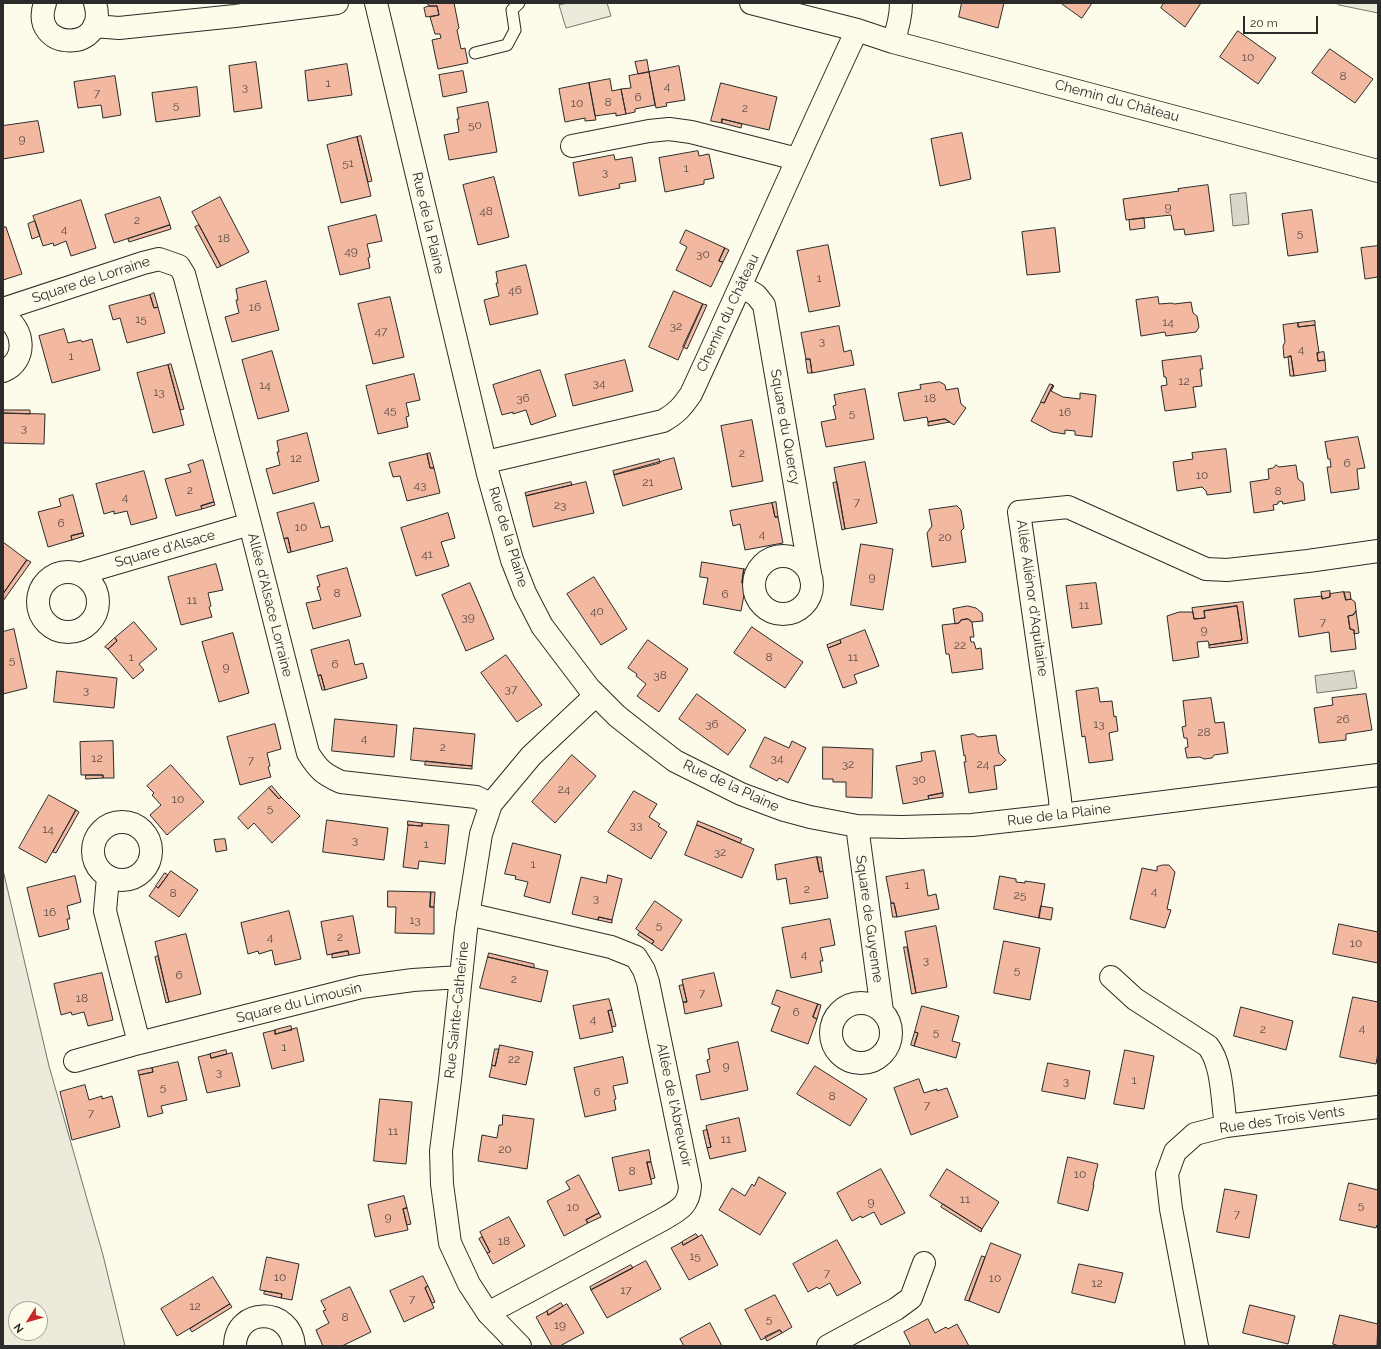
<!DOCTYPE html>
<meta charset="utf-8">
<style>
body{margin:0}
#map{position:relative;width:1381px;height:1349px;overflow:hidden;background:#fdfbea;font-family:Raleway,sans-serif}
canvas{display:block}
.frame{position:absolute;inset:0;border:4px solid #2b2b2b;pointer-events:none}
.north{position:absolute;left:8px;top:1301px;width:40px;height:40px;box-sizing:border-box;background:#fdfbea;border:1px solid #a9a89e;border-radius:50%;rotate:233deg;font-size:11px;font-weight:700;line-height:16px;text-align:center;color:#2b2b2b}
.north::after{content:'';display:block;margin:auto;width:14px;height:18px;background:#c62828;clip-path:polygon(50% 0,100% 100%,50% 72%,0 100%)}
.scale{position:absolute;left:1243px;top:16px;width:75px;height:18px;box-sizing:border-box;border:2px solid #2b2b2b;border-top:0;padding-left:5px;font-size:12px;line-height:14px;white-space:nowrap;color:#2b2b2b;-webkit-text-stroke:3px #fdfbea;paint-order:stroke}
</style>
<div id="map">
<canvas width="1381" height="1349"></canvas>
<div class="frame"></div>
<div class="north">N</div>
<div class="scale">20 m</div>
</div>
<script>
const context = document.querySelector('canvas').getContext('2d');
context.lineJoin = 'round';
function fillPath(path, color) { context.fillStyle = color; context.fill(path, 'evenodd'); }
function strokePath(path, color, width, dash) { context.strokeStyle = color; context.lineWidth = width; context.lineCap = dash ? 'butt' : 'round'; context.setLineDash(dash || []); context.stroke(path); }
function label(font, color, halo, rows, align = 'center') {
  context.font = font + ' Raleway,sans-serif'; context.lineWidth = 3; context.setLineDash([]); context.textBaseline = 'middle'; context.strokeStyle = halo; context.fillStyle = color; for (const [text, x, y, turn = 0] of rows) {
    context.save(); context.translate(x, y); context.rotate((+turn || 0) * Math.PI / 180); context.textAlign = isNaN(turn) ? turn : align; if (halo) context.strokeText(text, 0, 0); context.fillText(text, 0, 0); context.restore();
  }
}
const green = new Path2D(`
 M1337,3H1378V13L1339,5Z
 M3,870L49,1066L103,1255L125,1346H3ZM16,1309H40V1333H16Z`);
fillPath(green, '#ecebdb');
strokePath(green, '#74746e', 1);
const parking = new Path2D(`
 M569,3H607L611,16L566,28L559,5Z`);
fillPath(parking, '#eceadb');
strokePath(parking, '#74746e', 1);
const water = new Path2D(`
 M1246,193L1249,224L1233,226L1230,195Z
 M1354,671L1357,688L1317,693L1315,676Z`);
fillPath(water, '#d8d7c9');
strokePath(water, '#74746e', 1);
const building = new Path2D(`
 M428,3H454L459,28L457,30L461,49L465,48L468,63L438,69L432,40L441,38L440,34H435L430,17L439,15L437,6H429Z
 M962,3H1004L998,28L959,17Z
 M1061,3H1092L1082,18Z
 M1164,3H1201L1185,27L1161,8Z
 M429,6H437L439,15L426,17L424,8Z
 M1238,31L1276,58L1258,84L1220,57Z
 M1330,49L1373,79L1355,103L1312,73Z
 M647,60L649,72L638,74L635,62Z
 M256,62L262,108L234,112L229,66Z
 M347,64L352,95L308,101L305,71Z
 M679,66L685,100L666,103L667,106L656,108L649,72Z
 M463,71L467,92L443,97L439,75Z
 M649,72L655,105L635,109V112L626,114L621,89L631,88L629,76Z
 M115,76L121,115L103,118L101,105L78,108L74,82Z
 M610,79L612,91L621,89L626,114L616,116V113L595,116L589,83Z
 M589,83L596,120L585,121V118L565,122L559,89Z
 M721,83L777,97L769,130L722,119V123L711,121Z
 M197,87L200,116L156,122L152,93Z
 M488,102L497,152L449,160L444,135L459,132L457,119H459L457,108Z
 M722,119L742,124L741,128L722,123Z
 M38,121L44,152L3,159V126Z
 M962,133L971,179L940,186L931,139Z
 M361,136L372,181L368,182L357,137Z
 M357,137L371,196L341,203L327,145Z
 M698,151L699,156L709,154L714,178L704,180V184L665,192L659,158Z
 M614,155L615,160L632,157L636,181L619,184L620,188L579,196L573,163Z
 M494,177L509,237L478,245L463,185Z
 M1208,185L1214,231L1185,235L1184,229L1174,230L1171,215L1126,220L1123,199L1179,191L1178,189Z
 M160,197L170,225L114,243L105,215Z
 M220,197L249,252L221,266L192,212Z
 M81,200L96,248L71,256L66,241L54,246L53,243L43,246L33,216Z
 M1312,210L1318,252L1288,256L1282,214Z
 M376,215L382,241L367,244L370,257L368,258L370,268L340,275L328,227Z
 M1144,218L1145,228L1130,230L1129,220Z
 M35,221L40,236L32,239L28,224Z
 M170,225L171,229L129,242L128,239Z
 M199,225L221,266L217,268L195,227Z
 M6,227L22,274L3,280V228Z
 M1055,228L1060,272L1027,275L1022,232Z
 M686,230L725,248L719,261L723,262L711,287L676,270L687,247L680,243Z
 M828,245L840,306L809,312L797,251Z
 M1378,246V277L1365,279L1361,248Z
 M725,248L729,250L723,262L719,261Z
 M526,265L538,314L490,325L484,300L499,296L496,283H498L496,272Z
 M266,281L279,330L232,342L225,317L239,313L236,300H238L236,289Z
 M674,291L703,304L678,360L649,347Z
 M154,293L158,307L154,308L150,295Z
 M150,295L154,308L158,307L165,333L127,343L120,318L113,320L109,306Z
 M390,297L404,357L373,364L358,304Z
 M1158,297L1159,304L1172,303L1174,304L1191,302L1193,313L1197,316L1199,327L1196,332L1166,336L1165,332L1141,336L1136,300Z
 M703,304L707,305L687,349L683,347Z
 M1315,321V325L1298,327V323Z
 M1298,323V327L1315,325L1319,353H1317L1318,361L1325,360L1326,371L1294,376L1291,356L1284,358L1283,346L1285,342L1283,325Z
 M839,326L844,352L851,350L854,365L812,373L810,359H806L801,333Z
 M64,329L68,343L81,340L82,342L92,339L100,370L52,383L39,336Z
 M272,351L289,411L258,419L242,360Z
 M1324,352L1325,360L1318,361L1317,353Z
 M1201,356L1203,369H1200L1202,386L1193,387L1196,407L1165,411L1161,386L1167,385L1166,377H1164L1162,361Z
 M1291,356L1294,376H1290L1288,357Z
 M806,359H810L812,373H808Z
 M625,360L633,391L573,406L565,375Z
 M171,364L184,409L180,410L168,365Z
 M168,365L184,425L153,433L137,373Z
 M540,370L556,416L531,425L526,410L513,414V412L502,415L493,385Z
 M414,374L420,400L406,403L409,416L406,417L408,427L378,434L366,386Z
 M940,382L945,385L946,390L958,388L961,404L966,408L954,425L945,419L928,422L927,417L904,421L898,393L921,389L920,385Z
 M1050,384L1053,385L1044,403L1041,402Z
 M1053,385L1054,386L1051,391L1063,397L1080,399V393L1096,395L1092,437L1075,435V431L1065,430V434L1052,432L1031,421L1041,402L1044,403Z
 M865,389L874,439L826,447L821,422L836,419L833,406L836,405L834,395Z
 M3,410H30V414L3,413Z
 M3,413L45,414L44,444L3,443Z
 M945,419L950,422L928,426V422Z
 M752,420L763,481L732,487L721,426Z
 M307,433L319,481L273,494L266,469L280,465L277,452H279L277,441Z
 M1358,437L1365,468L1357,469L1359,489L1331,493L1327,467H1331L1330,459H1328L1325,442Z
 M1226,449L1231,492L1207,495L1206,491L1202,487L1177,491L1173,462L1193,459L1192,453Z
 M430,453L434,468H430L427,454Z
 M427,454L430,468H434L440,493L407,501L400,476L393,477L389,463Z
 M674,458L682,489L623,506L614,475Z
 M659,459L660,463L614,475L613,471Z
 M203,460L214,502L201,506L202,509L176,516L165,479L191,472L188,465Z
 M865,462L877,523L845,529L834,468Z
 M1276,465L1279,467L1296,465L1298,479L1303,483L1305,500L1283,504L1282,501L1278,502V504L1273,505L1274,510L1254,513L1250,482L1269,479L1268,469L1273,468Z
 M144,471L157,518L131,525L127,511L114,514V511L104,514L96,484Z
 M571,482L572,485L526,496L525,493Z
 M586,482L594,513L533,527L526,496Z
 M837,482L845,529L842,530L833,483Z
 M73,495L83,533L71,536L72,540L48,547L38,512L61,506L59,499Z
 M214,502L215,505L202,509L201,506Z
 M776,502L778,517H775L772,503Z
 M314,503L321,528L329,526L333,541L291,552L288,538L284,539L277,513Z
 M772,503L775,517H778L783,543L745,550L740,524L733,526L730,511Z
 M957,506L961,510L964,528L961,531L966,562L932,567L927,533L932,526L929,510Z
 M448,513L455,538L441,542L449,566L416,576L401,528Z
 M83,533L84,536L72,540L71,536Z
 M288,538L291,552L288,553L284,539Z
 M3,542L27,560L3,594Z
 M861,544L893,549L883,610L851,605Z
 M27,560L31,562L3,601V594Z
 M702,562L744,569L742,583L746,584L741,611L703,604L708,578L700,577Z
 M216,564L223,590L208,593L211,606L209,607L212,617L181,625L168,577Z
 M347,568L361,616L313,629L306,603L321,600L317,587L320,586L317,576Z
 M744,569L748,570L746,584L742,583Z
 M594,577L627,629L601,645L567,594Z
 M470,583L494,639L466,651L442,595Z
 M1096,583L1102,624L1072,628L1066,586Z
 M1330,591V597L1322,599L1321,592Z
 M1344,592L1346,600L1351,599L1355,602L1356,611L1353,615L1348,616L1350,629L1354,630L1356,649L1331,652L1329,632L1299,637L1294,599L1322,596V599L1330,597V594Z
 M1344,592H1350L1351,599L1346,600Z
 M1243,602L1248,643L1209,648V645L1242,640L1237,606L1204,611L1205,618L1194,619L1192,608Z
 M968,606L976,608L982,613L983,621L972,622L968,619L961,620L959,623L955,624L953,609Z
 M1237,606L1242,640L1209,645L1208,641L1197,642L1199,657L1173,661L1167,616L1179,612H1193L1194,619L1205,618L1204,611Z
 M1356,611L1359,633L1354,634V630L1350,629L1348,616L1353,615Z
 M968,619L972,622L974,637H970L971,642H974L976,649L981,648L983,669L952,673L949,654H946L942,625L959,623L961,620Z
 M134,622L157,649L139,664L144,670L133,679L108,649L117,641L115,638Z
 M752,627L803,662L785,688L734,653Z
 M14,629L27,688L3,694V632Z
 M865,630L879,666L854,675L857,683L843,688L828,648L841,643L840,640Z
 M233,633L249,693L219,702L202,642Z
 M115,638L117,641L108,649L105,647Z
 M349,640L355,665L363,663L367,678L325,690L321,675L318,676L311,650Z
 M648,640L688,669L659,712L637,696L646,684L636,676L637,674L628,668Z
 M840,640L841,643L828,648L827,645Z
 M506,655L542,705L517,722L481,673Z
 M57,671L117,678L114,708L54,702Z
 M321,675L325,690H322L318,676Z
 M1098,688L1100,702L1112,701L1114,717L1116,716L1118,731L1109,733L1113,760L1089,763L1085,736L1082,737L1076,691Z
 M697,694L746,730L728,755L679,719Z
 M1366,694L1372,730L1346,734V740L1319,743L1314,708L1333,705L1332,698Z
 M1211,698L1215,723L1224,722L1228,753L1214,755L1212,758L1204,759L1200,757L1187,758L1185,748L1188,747L1187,738H1184L1182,727L1186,726L1183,701Z
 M335,719L397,725L394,757L332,751Z
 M275,724L281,749L267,753L270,766L268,767L271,777L240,785L227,737Z
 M414,728L475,734L472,766L411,760Z
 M974,734L978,737L996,735L999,753L1006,760L1001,765L994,766L997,789L969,793L964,762H966L965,755L964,756L961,736Z
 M765,737L789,748L792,741L806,748L788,783L779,778L777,781L750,767Z
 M113,741L114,778H103V775H81L80,742Z
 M823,747L873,749L872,798L846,797V782H833V779H823Z
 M935,751L943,793L928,796L929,799L903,804L896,766L922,761L921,753Z
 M572,755L596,776L555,823L532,802Z
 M426,761L472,766V769L425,765Z
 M171,765L204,802L167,835L150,815L161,805L152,795L154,793L147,786Z
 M86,775H103V778L86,779Z
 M272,786L281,797L279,799L269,788Z
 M269,788L279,799L281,797L300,816L272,843L254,823L248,829L238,818Z
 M634,791L657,804L649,817L660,824L658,826L667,832L651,859L608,832Z
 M943,793V797L929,799L928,796Z
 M49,795L76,810L46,863L19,848Z
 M76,810L79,812L56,853L53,852Z
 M327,820L388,828L384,860L323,852Z
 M408,821L422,823V826L408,825Z
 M698,821L742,839L740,843L697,825Z
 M422,823L449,825L445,864L419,861L418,869L403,867L408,825L422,826Z
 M697,825L754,849L742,878L685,855Z
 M225,839L227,850L216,852L214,840Z
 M513,843L561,855L550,903L524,896L528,882L515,879L516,876L505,874Z
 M817,857H821L823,871L820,872Z
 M817,857L820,872L823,871L828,898L790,904L786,878L777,880L775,865Z
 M1163,865H1169L1175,872L1167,909L1171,910L1165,928L1130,919L1142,868L1157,871V867Z
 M924,870L928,896L936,894L939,909L897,917L894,903H891L886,877Z
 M171,871L198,890L179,917L149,896L156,886L158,888Z
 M165,873L168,875L158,888L156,886Z
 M608,875L622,879L612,920L599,917L598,920L572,914L581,877L606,883Z
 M75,876L81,902L67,906L70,919H67L69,929L39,937L27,888Z
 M1000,876L1016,879V882L1025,883V881L1045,884L1039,918L994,909Z
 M388,891L431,892L430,907H434V934L395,933L396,907H388Z
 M431,892H435L434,907H430Z
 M655,901L682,920L662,951L652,944L654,941L636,929Z
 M891,903H894L897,917H893Z
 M1041,906L1053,908L1051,920L1039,918Z
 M289,911L301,959L275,965L272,950L259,954L258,951L248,954L241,923Z
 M353,916L360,953L349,955L348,951L327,955L321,922Z
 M599,917L612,920V923L598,920Z
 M830,919L835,945L820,948L823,961H820L822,972L791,978L782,928Z
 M1339,924L1378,932V963L1333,954Z
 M936,926L947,987L916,993L905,932Z
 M640,932L654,941L652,944L638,935Z
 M186,934L201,994L169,1002L155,942Z
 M1004,941L1040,948L1030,1000L994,993Z
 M904,947H907L916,993L912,994Z
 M348,951L349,955L332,958V954Z
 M489,953L534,964V968L488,957Z
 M158,956L169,1002L166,1003L155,957Z
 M488,957L548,971L541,1002L480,988Z
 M102,973L113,1020L88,1026L84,1012L72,1015L71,1012L61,1015L54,984Z
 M714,973L722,1006L685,1014L683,1002H687L682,980Z
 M683,985L687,1002H683L679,986Z
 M777,990L818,1004L813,1017L817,1019L808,1044L771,1031L780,1007L772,1004Z
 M1353,997L1378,1002V1053L1376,1064L1340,1057Z
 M609,999L612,1010L608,1011L613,1032L580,1039L573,1006Z
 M818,1004L821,1005L817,1019L813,1017Z
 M922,1006L959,1016L952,1041L960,1043L956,1058L914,1046L918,1033L915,1032Z
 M1241,1007L1293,1021L1286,1050L1234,1036Z
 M612,1010L616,1026L612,1027L608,1011Z
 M291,1026L292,1030L275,1034V1030Z
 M297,1028L304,1061L272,1069L263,1033L275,1030V1034Z
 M915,1032L918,1033L914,1046L911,1045Z
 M738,1042L748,1090L701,1100L696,1075L710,1072L707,1060L710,1059L708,1049Z
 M500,1045L533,1052L526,1085L489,1077L492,1065L495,1066Z
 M495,1049H499L495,1066L492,1065Z
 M226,1050L227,1054L211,1058L210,1054Z
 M1125,1050L1154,1056L1144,1109L1114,1104Z
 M232,1053L240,1086L207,1093L198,1057L210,1054L211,1058Z
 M623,1057L628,1083L613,1086L616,1099L614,1100L616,1110L585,1117L574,1068Z
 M178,1062L187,1100L161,1106L163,1113L148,1117L139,1075L153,1072L152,1068Z
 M1048,1063L1090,1071L1085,1099L1042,1091Z
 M815,1066L867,1099L850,1126L797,1094Z
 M152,1068L153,1072L139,1075L138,1071Z
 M919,1079L924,1093L937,1089V1091L947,1088L958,1117L911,1135L894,1088Z
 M85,1085L89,1100L102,1096V1099L112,1096L120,1127L72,1140L60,1092Z
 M380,1099L412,1102L406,1164L374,1161Z
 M503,1115L534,1119L527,1169L478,1161L482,1135L497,1138L499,1125H502Z
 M739,1118L746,1151L710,1159L707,1148L711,1147L706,1126Z
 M707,1130L711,1147L707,1148L703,1131Z
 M649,1150L651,1162H647L652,1184L619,1191L612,1158Z
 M1068,1157L1098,1164L1093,1185H1094L1088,1211L1058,1203Z
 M647,1162H651L655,1178L651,1179Z
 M881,1169L905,1213L881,1225L874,1212L862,1218L861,1216L852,1221L837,1193Z
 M947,1169L999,1202L982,1229L930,1196Z
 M579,1175L599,1213L586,1220L588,1223L564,1236L547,1201L570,1189L566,1182Z
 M759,1177L786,1193L760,1235L719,1210L732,1188L745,1196L752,1184L754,1186Z
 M1349,1183L1378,1190V1225H1377L1376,1228L1340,1220Z
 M1225,1189L1257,1195L1249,1238L1217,1232Z
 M404,1196L407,1208L403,1209L408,1230L375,1237L368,1205Z
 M943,1204L982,1229L981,1232L941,1207Z
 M407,1208L411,1224L407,1225L403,1209Z
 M599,1213L601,1217L588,1223L586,1220Z
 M509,1217L525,1246L493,1264L487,1253L490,1252L480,1232Z
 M696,1234L698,1237L683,1245L682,1242Z
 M702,1235L718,1265L689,1280L671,1248L682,1242L683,1245Z
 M482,1237L490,1252L487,1253L479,1239Z
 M837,1240L861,1283L837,1296L830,1283L819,1289L817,1287L808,1292L793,1264Z
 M991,1243L1021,1255L999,1313L969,1301Z
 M982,1256L985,1257L969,1301L965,1300Z
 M267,1257L299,1264L292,1300L281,1298L282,1294L260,1290Z
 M646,1261L661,1289L607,1318L591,1290Z
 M1079,1264L1123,1273L1115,1303L1072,1293Z
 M631,1265L633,1268L591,1290L590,1287Z
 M423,1276L428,1286L425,1288L434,1308L404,1322L390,1291Z
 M213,1277L230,1304L177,1336L161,1309Z
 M428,1286L435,1302L432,1303L425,1288Z
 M350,1287L371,1332L342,1346H323L316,1330L329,1323L323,1311L326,1310L321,1301Z
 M265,1291L282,1294L281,1298L264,1294Z
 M775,1295L792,1327L782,1333L780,1330L761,1340L745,1310Z
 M561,1303L563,1306L548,1315L547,1311Z
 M230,1304L232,1307L192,1332L190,1329Z
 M567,1304L584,1333L560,1346H552L536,1317L547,1311L548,1315Z
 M1250,1305L1295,1316L1288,1344L1243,1333Z
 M1340,1315L1378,1324L1377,1346H1339L1333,1344Z
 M928,1319L935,1333L946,1327L948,1329L957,1324L969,1346H911L904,1332Z
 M710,1323L722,1346H684L680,1339Z
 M780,1330L782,1333L767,1341L765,1337Z`);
fillPath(building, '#f2b8a0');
strokePath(building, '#2b2b2b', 1);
const lane = new Path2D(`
 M475,53L507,45L515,30L512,10L519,3`);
const street = new Path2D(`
 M45,3C28,52 110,54 95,3
 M376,3L488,474L512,560L525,593L542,626L589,688L617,716L645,738L675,761L741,794L784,810L810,817L857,826L902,827L972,825L1061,815L1378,775
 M751,3L857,30
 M94,26L119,28L235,16L337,3
 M893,42C898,28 901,17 901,3
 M572,146L649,131L669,129L691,132L797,159
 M741,286L756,295L764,305L811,579
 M3,309L143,263L159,259L179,266L184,274L187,285L250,524L308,753C318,769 323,774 341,782L476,797L491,804
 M3,316C25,328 28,361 3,371
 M486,462L663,421C677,413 682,407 691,394C747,273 800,151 857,30L893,42L1378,171
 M754 585a29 29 0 1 1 58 0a29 29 0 1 1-58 0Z
 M38 602a30 30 0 1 1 60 0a30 30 0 1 1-60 0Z
 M79,574L250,524
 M1061,815L1060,799L1019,512L1068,507L1206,569L1227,570L1308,561L1378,551
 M93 851a29 29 0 1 1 58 0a29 29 0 1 1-58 0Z
 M857,826L882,1011
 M108,877L105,911L139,1043
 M468,914L611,947L636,957L644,970L648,982L690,1186C689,1207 677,1211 660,1221L488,1313
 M1111,977L1135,999L1208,1046C1223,1065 1222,1101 1226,1126
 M831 1033a30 30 0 1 1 60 0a30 30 0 1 1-60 0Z
 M75,1061L139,1043L361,987L413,980L460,977
 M235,1346C235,1307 291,1306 294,1346
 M520,1346L488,1313L469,1284L450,1243L442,1184L441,1151L450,1080L466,929L481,834L491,804L531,756L596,695
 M828,1346L896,1309L911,1298L924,1263
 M1197,1346L1171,1209L1167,1174L1175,1152L1195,1134L1226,1126L1378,1107`);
strokePath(lane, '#2b2b2b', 13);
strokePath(street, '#2b2b2b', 24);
strokePath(lane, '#fdfbea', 11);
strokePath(street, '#fdfbea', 22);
label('12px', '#5d4e48', null, [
 ["10",1248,57],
 ["8",1343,76],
 ["1",328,83],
 ["4",667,86],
 ["3",245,87],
 ["7",97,93],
 ["6",638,97],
 ["8",608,102],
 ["10",577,103],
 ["5",176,105],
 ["2",745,108],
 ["50",475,125],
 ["9",22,139],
 ["51",348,163],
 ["1",686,168],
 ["3",605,172],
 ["9",1168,207],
 ["48",486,211],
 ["2",137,220],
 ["4",64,229],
 ["5",1300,233],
 ["18",224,238],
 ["49",351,251],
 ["30",703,254],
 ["1",819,278],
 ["46",515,290],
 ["16",255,307],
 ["15",141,319],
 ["14",1168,322],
 ["32",676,326],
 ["47",381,331],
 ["3",822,341],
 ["4",1301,349],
 ["1",71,356],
 ["12",1184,381],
 ["34",599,383],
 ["14",265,385],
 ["13",159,392],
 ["36",523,398],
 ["18",930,398],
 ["45",390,410],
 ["16",1065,412],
 ["5",852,413],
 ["3",24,428],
 ["2",742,453],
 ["12",296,458],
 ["6",1347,463],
 ["10",1202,475],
 ["21",648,482],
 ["43",420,485],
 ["2",190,490],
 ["8",1278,491],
 ["4",125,497],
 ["7",857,502],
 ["23",560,505],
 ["6",61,523],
 ["10",301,527],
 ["4",762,534],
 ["20",945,537],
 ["41",427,554],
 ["9",872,577],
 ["8",337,593],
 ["6",725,594],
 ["11",192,600],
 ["11",1084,605],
 ["40",597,611],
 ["39",468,617],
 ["7",1323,622],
 ["9",1204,630],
 ["22",960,645],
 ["1",131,657],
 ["8",769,657],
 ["11",853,657],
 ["5",12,660],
 ["6",335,664],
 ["9",226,667],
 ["38",660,675],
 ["37",511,689],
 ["3",86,690],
 ["26",1343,719],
 ["36",712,724],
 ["13",1099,724],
 ["28",1204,732],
 ["4",364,738],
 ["2",443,747],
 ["12",97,758],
 ["34",777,758],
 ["7",251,760],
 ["32",848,764],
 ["24",983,764],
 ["30",919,779],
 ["24",564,789],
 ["10",178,799],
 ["5",270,808],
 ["33",636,825],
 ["14",48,829],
 ["3",355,840],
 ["1",426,844],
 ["32",720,852],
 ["1",533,864],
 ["1",907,885],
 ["2",807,889],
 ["4",1154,891],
 ["8",173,893],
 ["25",1020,895],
 ["3",596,898],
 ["16",50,912],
 ["13",415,920],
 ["5",659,925],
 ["4",270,937],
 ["2",340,937],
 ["10",1356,943],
 ["4",804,954],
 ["3",926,960],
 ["5",1017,970],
 ["6",179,975],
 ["2",514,979],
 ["7",702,993],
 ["18",82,998],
 ["6",796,1012],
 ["4",593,1019],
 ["4",1362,1028],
 ["2",1263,1029],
 ["5",936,1032],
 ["1",284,1047],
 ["22",514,1059],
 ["9",726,1066],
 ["3",219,1072],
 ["1",1134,1080],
 ["3",1066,1081],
 ["5",163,1087],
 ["6",597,1092],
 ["8",832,1096],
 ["7",927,1105],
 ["7",91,1113],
 ["11",393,1131],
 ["11",726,1139],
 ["20",505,1149],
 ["8",632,1171],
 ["10",1080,1174],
 ["11",965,1199],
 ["9",871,1202],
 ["5",1361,1205],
 ["10",573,1207],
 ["7",1237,1214],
 ["9",388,1217],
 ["18",504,1241],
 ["15",695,1256],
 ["7",827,1273],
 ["10",280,1277],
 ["10",995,1278],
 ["12",1097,1283],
 ["17",626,1290],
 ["7",412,1299],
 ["12",195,1306],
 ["8",345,1317],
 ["5",769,1319],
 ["19",560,1325]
]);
label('14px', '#2b2b2b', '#fdfbea', [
 ["Chemin du Château",1117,101,15],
 ["Rue de la Plaine",428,223,77],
 ["Square de Lorraine",91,280,-18],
 ["Chemin du Château",728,313,-65],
 ["Square du Quercy",785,427,80],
 ["Rue de la Plaine",508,537,73],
 ["Square d'Alsace",165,549,-16],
 ["Allée Aliénor d'Aquitaine",1032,598,82],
 ["Allée d'Alsace Lorraine",270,605,76],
 ["Rue de la Plaine",731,786,25],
 ["Rue de la Plaine",1059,815,-7],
 ["Square de Guyenne",869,919,82],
 ["Square du Limousin",299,1003,-14],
 ["Rue Sainte-Catherine",457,1010,-84],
 ["Allée de l'Abreuvoir",674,1105,78],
 ["Rue des Trois Vents",1282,1120,-8]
]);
</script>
